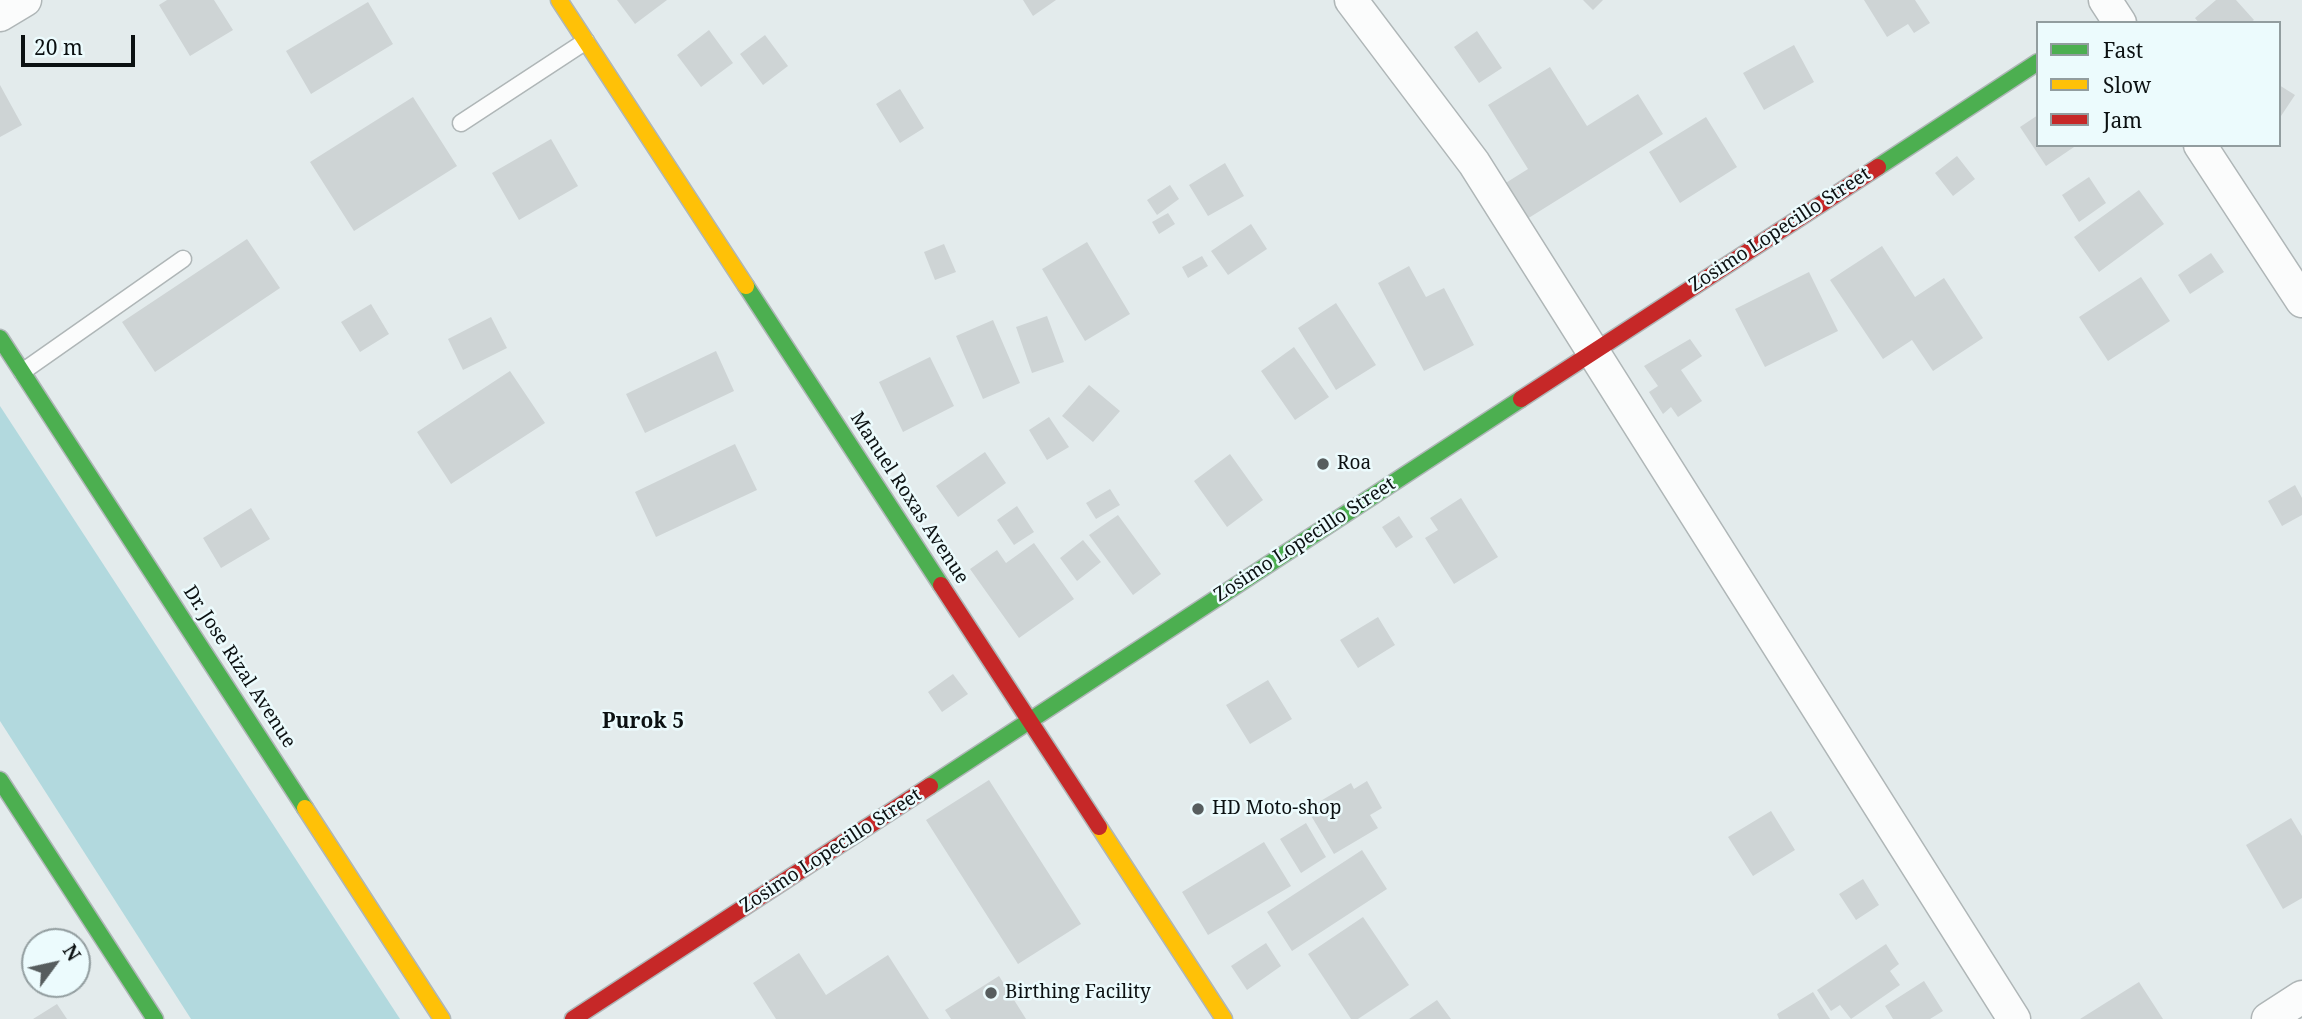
<!DOCTYPE html>
<style>
body{margin:0}
#map{position:relative;width:2302px;height:1019px;overflow:hidden;background:#e3ebec;font-family:"Noto Serif",serif}
canvas{display:block}
.legend{position:absolute;left:2036px;top:21px;width:245px;height:126px;box-sizing:border-box;background:#ecfbfd;border:2px solid #929d9f;margin:0;padding:9px 12px;list-style:none;font-size:21px;color:#0c1112}
.legend li{display:flex;align-items:center;gap:14px;height:35px}
.legend b{width:35px;border:2px solid #929d9f}
.north{position:absolute;left:21px;top:928px;width:70px;height:70px;box-sizing:border-box;background:#ecfbfd;border:2px solid #929d9f;border-radius:50%;rotate:57deg;font-size:19px;font-weight:700;line-height:28px;text-align:center;color:#0c1112}
.north::after{content:'';display:block;margin:auto;width:24px;height:32px;background:#575d5e;clip-path:polygon(50% 0,100% 100%,50% 72%,0 100%)}
.scale{position:absolute;left:21px;top:35px;width:114px;height:32px;box-sizing:border-box;border:4px solid #0c1112;border-top:0;padding-left:9px;font-size:21px;line-height:24px;white-space:nowrap;color:#0c1112;-webkit-text-stroke:5px #ecfbfd;paint-order:stroke}
</style>
<div id="map">
<canvas width="2302" height="1019"></canvas>
<ul class="legend">
<li><b style="height:9px;background:#4caf50"></b>Fast</li>
<li><b style="height:9px;background:#ffc107"></b>Slow</li>
<li><b style="height:9px;background:#c62828"></b>Jam</li>
</ul>
<div class="north">N</div>
<div class="scale">20 m</div>
</div>
<script>
const context = document.querySelector('canvas').getContext('2d');
context.lineJoin = 'round';
function fillPath(path, color) { context.fillStyle = color; context.fill(path, 'evenodd'); }
function strokePath(path, color, width, dash) { context.strokeStyle = color; context.lineWidth = width; context.lineCap = dash ? 'butt' : 'round'; context.setLineDash(dash || []); context.stroke(path); }
function label(font, color, halo, rows, align = 'center') {
  context.font = font + ' "Noto Serif",serif'; context.lineWidth = 5; context.setLineDash([]); context.textBaseline = 'middle'; context.strokeStyle = halo; context.fillStyle = color; for (const [text, x, y, turn = 0] of rows) {
    context.save(); context.translate(x, y); context.rotate((+turn || 0) * Math.PI / 180); context.textAlign = isNaN(turn) ? turn : align; if (halo) context.strokeText(text, 0, 0); context.fillText(text, 0, 0); context.restore();
  }
}
fillPath(new Path2D(`
 M0,406L400,1019H191L0,721Z`), '#b2d9de');
fillPath(new Path2D(`
 M167,0H214L233,30L190,56L159,5Z
 M617,0H667L635,24Z
 M1023,0H1056L1033,16Z
 M1583,0H1603L1593,10Z
 M1864,0H1915L1930,23L1914,33L1908,24L1887,37Z
 M2216,0H2236L2254,20L2250,23H2199L2195,18Z
 M368,2L393,44L311,94L286,51Z
 M709,30L733,63L701,87L677,55Z
 M1477,31L1502,68L1479,83L1454,47Z
 M765,35L788,66L763,85L740,54Z
 M1794,45L1814,82L1764,110L1743,73Z
 M1550,67L1587,126L1638,94L1663,134L1527,219L1504,184L1528,169L1488,105Z
 M0,85L22,125L0,137Z
 M2279,85L2295,95L2279,119Z
 M900,89L924,128L900,143L876,104Z
 M413,97L457,166L354,231L310,162Z
 M2038,115V145H2077L2046,166L2020,127Z
 M1706,117L1737,167L1680,203L1649,152Z
 M551,139L578,186L519,220L492,173Z
 M1957,156L1975,179L1953,196L1935,173Z
 M1225,163L1244,196L1208,216L1189,185Z
 M2089,177L2106,203L2079,222L2062,195Z
 M1170,185L1179,199L1157,215L1147,200Z
 M2139,190L2164,224L2099,272L2074,237Z
 M1168,213L1175,224L1159,234L1152,222Z
 M1251,224L1267,249L1228,275L1211,251Z
 M247,239L280,288L155,372L122,322Z
 M1087,242L1130,314L1085,341L1042,269Z
 M944,244L956,272L935,280L924,252Z
 M1882,246L1915,297L1944,278L1983,338L1933,371L1912,340L1883,359L1830,280Z
 M2211,253L2224,272L2190,294L2178,275Z
 M1202,256L1208,266L1188,278L1182,267Z
 M1409,266L1426,297L1444,288L1474,345L1424,371L1378,283Z
 M1809,272L1838,331L1765,367L1735,309Z
 M2141,277L2170,321L2108,361L2079,317Z
 M1336,303L1376,365L1336,390L1298,328Z
 M371,304L389,334L360,352L341,322Z
 M1047,316L1064,362L1032,373L1016,327Z
 M491,317L507,348L463,370L448,339Z
 M993,320L1020,383L983,399L956,336Z
 M1690,339L1702,356L1681,370L1702,401L1678,417L1671,407L1663,414L1649,392L1658,386L1644,366Z
 M1294,347L1329,397L1295,420L1261,371Z
 M716,351L734,391L645,433L626,394Z
 M930,357L954,406L903,432L879,382Z
 M510,371L545,423L451,484L417,432Z
 M1089,385L1120,411L1093,442L1062,416Z
 M1049,417L1069,447L1047,460L1029,430Z
 M735,444L757,490L656,537L635,492Z
 M985,452L1006,483L958,517L936,486Z
 M1230,454L1263,500L1227,527L1194,481Z
 M2295,485L2302,498V515L2282,526L2268,501Z
 M1110,489L1120,505L1096,519L1086,503Z
 M1461,498L1498,557L1454,584L1425,538L1438,530L1430,518Z
 M1017,506L1034,532L1014,545L997,520Z
 M251,508L270,539L221,568L203,538Z
 M1118,515L1161,574L1133,595L1089,535Z
 M1399,516L1413,537L1396,548L1382,527Z
 M1083,540L1101,562L1077,581L1060,558Z
 M1034,543L1074,599L1019,638L970,569L997,550L1006,563Z
 M1378,617L1395,645L1358,668L1340,640Z
 M953,674L968,694L942,712L928,692Z
 M1268,680L1292,719L1250,744L1226,705Z
 M989,780L1081,924L1018,964L926,820Z
 M1367,781L1382,808L1370,815L1378,828L1334,854L1307,809L1351,783L1354,789Z
 M1771,811L1795,850L1753,876L1728,837Z
 M2291,818L2302,836V898L2283,909L2246,845Z
 M1306,823L1326,857L1301,873L1280,839Z
 M1264,842L1291,886L1208,935L1182,892Z
 M1362,850L1387,889L1292,951L1267,912Z
 M1863,879L1879,905L1856,920L1839,894Z
 M1363,917L1409,985L1358,1019H1351L1308,954Z
 M1266,943L1281,966L1247,990L1231,966Z
 M1886,944L1899,964L1890,971L1900,985L1851,1019L1840,1005L1831,1011L1817,990Z
 M799,953L826,995L888,955L929,1019H776L753,983Z
 M999,976L1026,1019H951L945,1010Z
 M1924,981L1943,1011L1930,1019H1893L1885,1006Z
 M2139,982L2163,1019H2080Z
 M1813,992L1830,1019H1779L1777,1014Z
 M1437,1000L1451,1019H1409Z
 M57,1004L67,1019H33Z`), '#ced4d5');
const lane = new Path2D(`
 M461,123L586,41
 M22,372L183,259`);
const street = new Path2D(`
 M1351,0L1474,163L2014,1019
 M2105,0L2120,23
 M0,15L25,0
 M2200,145L2302,301
 M2268,1019L2302,997`);
const fast = new Path2D(`
 M1878,167L2038,62
 M746,286L941,585
 M0,338L305,808
 M0,780L155,1019
 M930,786L1521,399`);
const slow = new Path2D(`
 M559,0L746,286
 M305,808L442,1019
 M1099,827L1224,1019`);
const jam = new Path2D(`
 M1521,399L1878,167
 M941,585L1099,827
 M573,1019L930,786`);
strokePath(lane, '#afb6b7', 19);
strokePath(street, '#afb6b7', 35);
strokePath(fast, '#afb6b7', 19);
strokePath(slow, '#afb6b7', 19);
strokePath(jam, '#afb6b7', 19);
strokePath(lane, '#fbfcfc', 16);
strokePath(street, '#fbfcfc', 32);
strokePath(fast, '#4caf50', 16);
strokePath(slow, '#ffc107', 16);
strokePath(jam, '#c62828', 16);
for (const [x, y, r, color] of [
 [1323,464,7,"#575d5e"],
 [1198,809,7,"#575d5e"],
 [991,993,7,"#575d5e"]
]) { const dot = new Path2D(); dot.arc(x, y, r, 0, 2 * Math.PI); context.fillStyle = color; context.fill(dot); strokePath(dot, '#ecfbfd', 2.5); }
label('19px', '#0c1112', '#ecfbfd', [
 ["Zosimo Lopecillo Street",1780,230,-33],
 ["Manuel Roxas Avenue",909,498,57],
 ["Zosimo Lopecillo Street",1305,540,-33],
 ["Dr. Jose Rizal Avenue",239,667,57],
 ["Zosimo Lopecillo Street",831,851,-33]
]);
label('19px', '#0c1112', '#ecfbfd', [
 ["Roa",1337,464],
 ["HD Moto-shop",1212,809],
 ["Birthing Facility",1005,993]
], 'left');
label('bold 21px', '#0c1112', '#ecfbfd', [
 ["Purok 5",643,722]
]);
</script>
